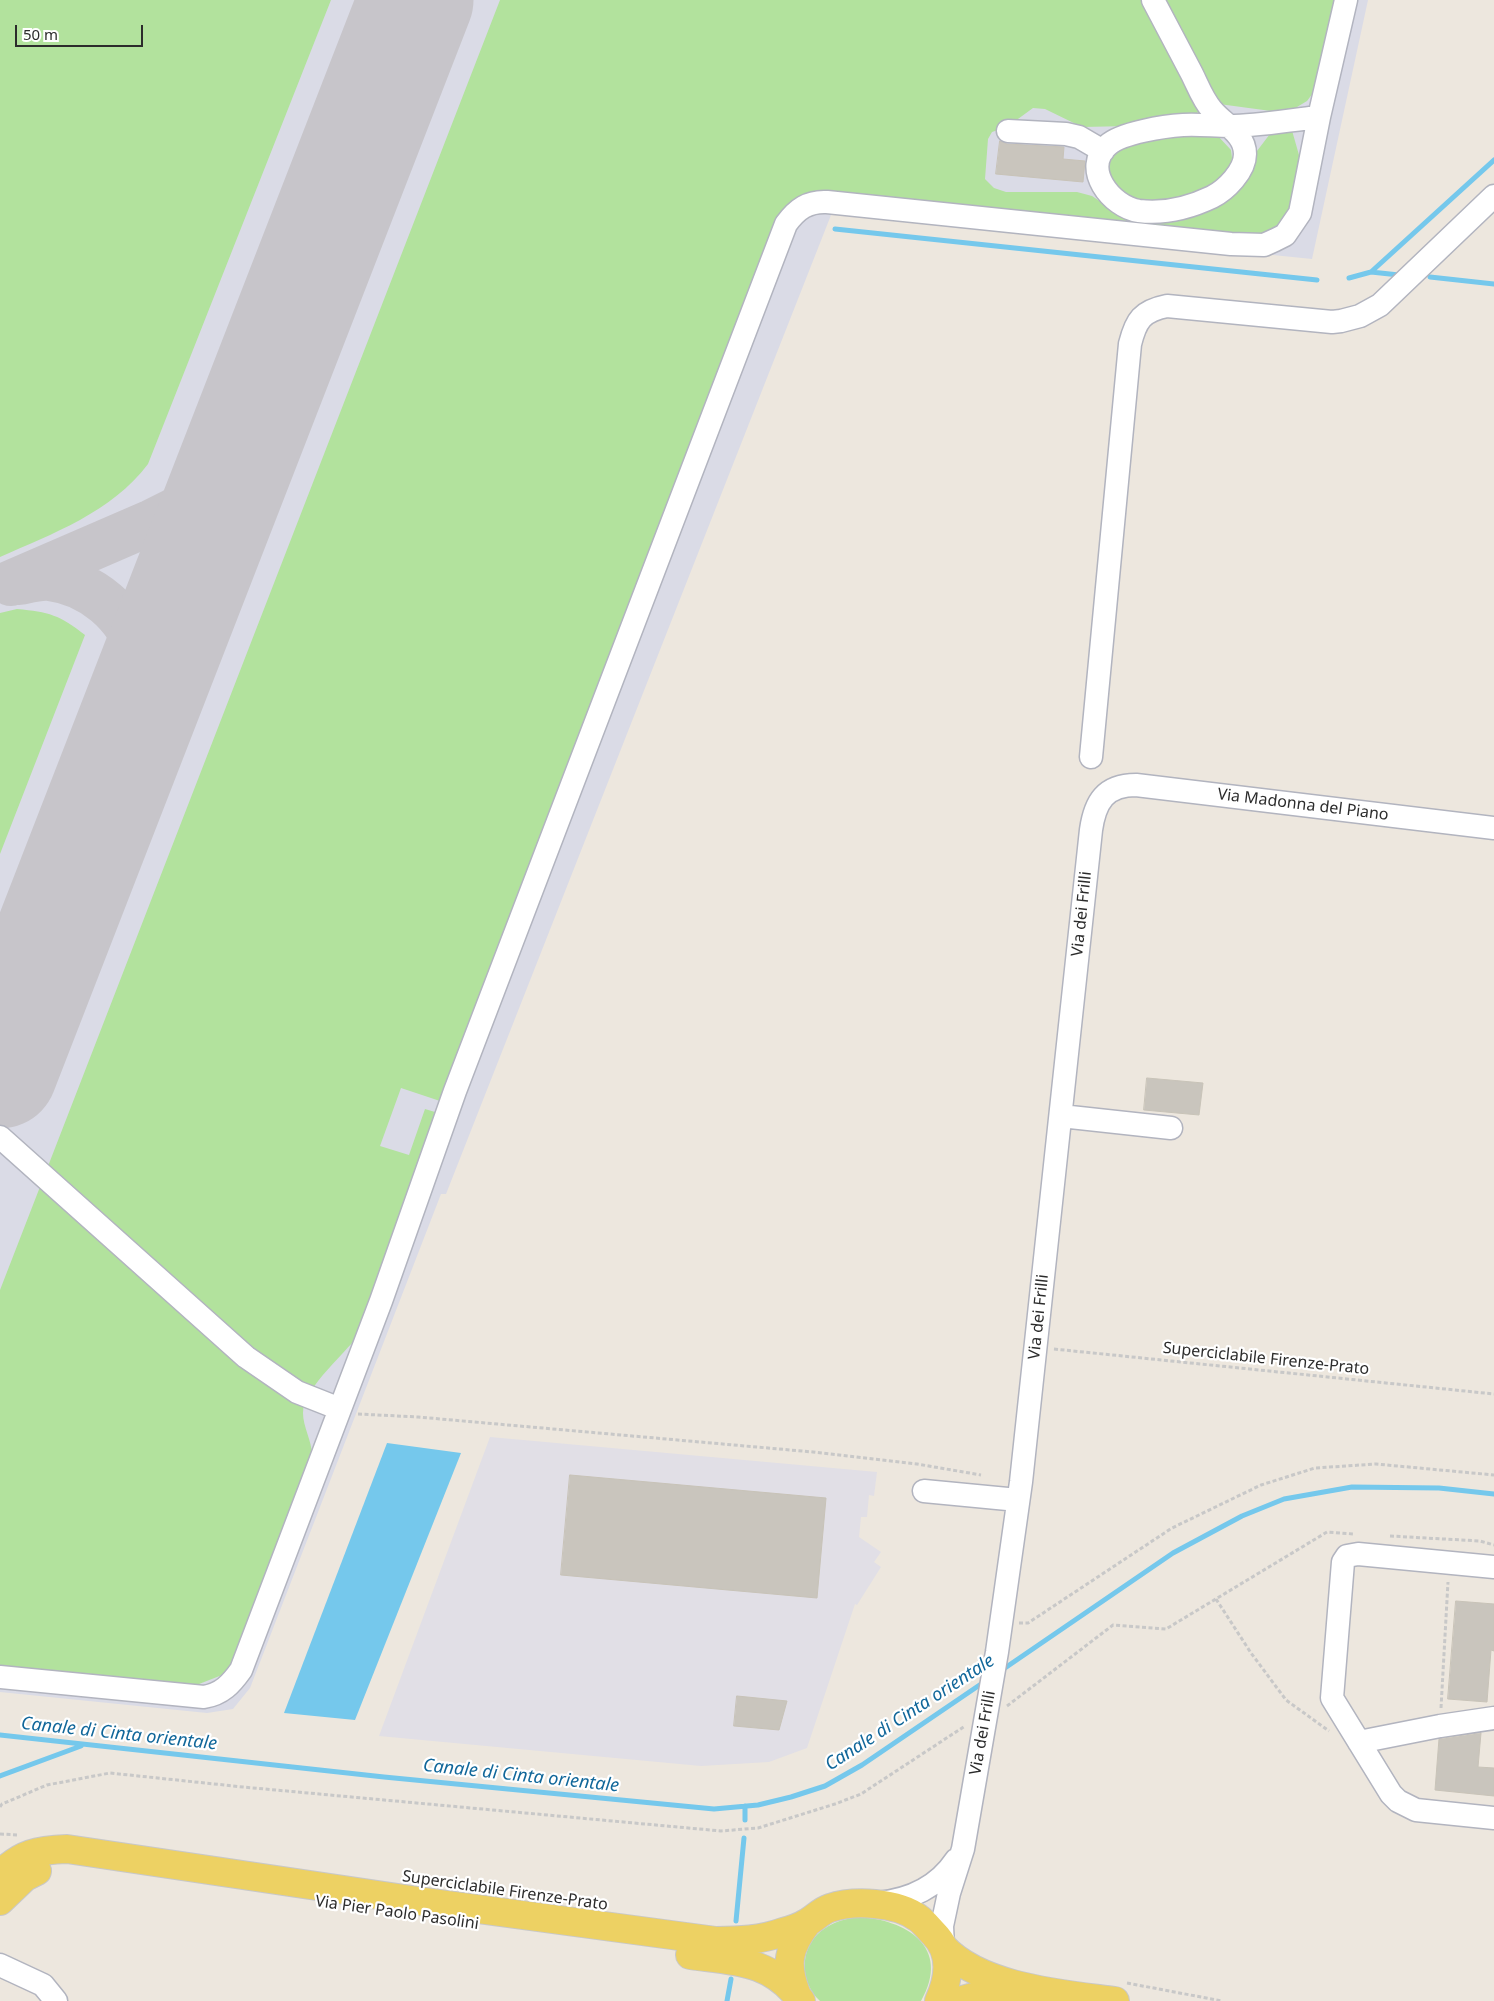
<!DOCTYPE html>
<style>
body{margin:0}
#map{position:relative;width:1494px;height:2001px;overflow:hidden;background:#ede7de;font-family:"Noto Sans",sans-serif}
canvas{display:block}
.scale{position:absolute;left:15px;top:25px;width:128px;height:22px;box-sizing:border-box;border:2px solid #2c2c2c;border-top:0;padding-left:6px;font-size:15px;line-height:18px;white-space:nowrap;color:#2c2c2c;-webkit-text-stroke:4px #fff;paint-order:stroke}
</style>
<div id="map">
<canvas width="1494" height="2001"></canvas>
<div class="scale">50 m</div>
</div>
<script>
const context = document.querySelector('canvas').getContext('2d');
context.lineJoin = 'round';
function fillPath(path, color) { context.fillStyle = color; context.fill(path, 'evenodd'); }
function strokePath(path, color, width, dash) { context.strokeStyle = color; context.lineWidth = width; context.lineCap = dash ? 'butt' : 'round'; context.setLineDash(dash || []); context.stroke(path); }
function label(font, color, halo, rows, align = 'center') {
  context.font = font + ' "Noto Sans",sans-serif'; context.lineWidth = 4.5; context.setLineDash([]); context.textBaseline = 'middle'; context.strokeStyle = halo; context.fillStyle = color; for (const [text, x, y, turn = 0] of rows) {
    context.save(); context.translate(x, y); context.rotate((+turn || 0) * Math.PI / 180); context.textAlign = isNaN(turn) ? turn : align; if (halo) context.strokeText(text, 0, 0); context.fillText(text, 0, 0); context.restore();
  }
}
fillPath(new Path2D(`
 M490,1437L877,1472L874,1496L869,1495L867,1517H861L859,1537L881,1552L874,1562L881,1567L857,1605L855,1604L807,1748L769,1762L701,1766L379,1736Z`), '#e1dfe6');
fillPath(new Path2D(`
 M0,0H1368L1312,259L833,210L446,1194H441L250,1688L233,1709L207,1713L0,1692Z`), '#dadbe6');
fillPath(new Path2D(`
 M0,0H331L148,464C112,512 52,534 0,557Z
 M500,0H1145L1201,110L1193,116L1130,126L1082,127L1045,109L1033,108L1007,127L992,132L988,139L985,179L994,188L1006,192H1077L1092,196L1116,212L1157,215L1244,168L1273,130L1291,127L1301,162L1288,220L1268,237L799,200L440,1101L401,1088L380,1146L409,1155L425,1109L435,1112L364,1328C349,1351 303,1387 303,1413C303,1427 312,1441 312,1455L230,1667L222,1675L194,1686L0,1667V1290Z
 M1162,0H1340L1313,93L1307,101L1292,110L1271,111L1219,104Z
 M1186,130L1217,135L1231,150L1232,158L1229,170L1213,188L1159,206L1118,195L1109,174L1110,161L1120,147Z
 M17,609C49,612 60,615 85,635L0,854V613Z
 M857,1917C906,1919 952,1947 921,2001H820C798,1981 799,1943 827,1927C836,1921 846,1919 857,1917Z`), '#b2e29d');
fillPath(new Path2D(`
 M387,1443L461,1453L355,1720L284,1713Z`), '#75c8ec');
strokePath(new Path2D(`
 M835,229L1317,280
 M1371,272L1494,160
 M1430,277L1494,284
 M1349,278L1371,272L1399,275
 M1002,1670L1173,1553L1242,1516L1284,1499L1352,1487L1439,1488L1494,1494
 M0,1735L384,1777L714,1809L758,1805L791,1797L825,1786L862,1765L984,1682
 M0,1776L81,1746
 M745,1820V1806
 M736,1921L744,1838
 M727,2001L731,1979`), '#75c8ec', 5);
strokePath(new Path2D(`
 M19,582C29,580 40,577 50,578C91,583 128,614 140,654C143,665 142,687 144,700
 M11,583L152,522L186,505L205,490L224,466L262,397`), '#c7c5ca', 46);
strokePath(new Path2D(`
 M0,1071L416,0`), '#c7c5ca', 115);
const building = new Path2D(`
 M1000,141L1007,144L1064,147L1063,159L1085,161L1083,182L996,174Z
 M1147,1078L1203,1083L1199,1115L1144,1110Z
 M570,1475L826,1498L817,1598L561,1575Z
 M1456,1601L1494,1604V1651L1491,1650L1487,1702L1448,1699Z
 M737,1696L787,1701L779,1730L734,1726Z
 M1481,1733L1478,1767L1494,1768V1796L1435,1790L1439,1739Z`);
fillPath(building, '#c9c5bd');
strokePath(building, '#c8c3b8', 1);
const minor = new Path2D(`
 M1153,0C1166,25 1179,49 1192,74C1198,86 1203,100 1212,110C1223,124 1245,133 1245,154C1245,171 1226,190 1212,197C1189,208 1164,214 1139,211C1111,207 1081,168 1108,145C1121,133 1165,126 1183,125C1199,124 1214,126 1229,126C1259,126 1289,120 1319,117
 M1008,131L1066,134L1079,137L1103,151
 M1091,757L1130,344C1136,320 1142,311 1167,306L1332,322L1341,321L1360,316L1380,305L1494,196
 M1061,1116L1171,1128
 M0,1137L246,1357L297,1392L340,1409
 M924,1491L1018,1500
 M1494,1567L1358,1554L1347,1556L1343,1562L1332,1698L1391,1794L1398,1801L1416,1810L1494,1818
 M0,1677L204,1697C222,1694 231,1684 241,1670L381,1301L455,1091L786,224C797,209 808,201 827,202L1231,244L1264,245L1275,240L1285,235L1300,213L1319,117L1346,0
 M1359,1742L1440,1726L1494,1718
 M878,1903C909,1900 938,1887 956,1860
 M943,1947L942,1926L949,1893L963,1849L997,1652L1021,1482L1091,830C1095,802 1105,785 1136,785L1494,828
 M0,1965L43,1985L56,2001`);
const major = new Path2D(`
 M0,1875C21,1853 38,1850 67,1849L418,1901L716,1941C739,1941 761,1940 783,1932C791,1930 800,1927 808,1922C815,1918 821,1911 830,1908C854,1900 897,1902 918,1918C924,1922 929,1929 934,1934C953,1953 949,1979 939,2001
 M0,1901L25,1877L37,1871
 M943,1947C981,1988 1062,1994 1115,2001
 M690,1955C735,1961 772,1960 801,2001
 M796,1993C785,1964 788,1948 807,1923
 M959,2001L977,1996L1024,1991`);
strokePath(minor, '#b2b4bf', 25);
strokePath(major, '#c8c8c8', 30);
strokePath(new Path2D(`
 M1054,1349L1494,1394
 M358,1414L418,1417L813,1452L917,1464L981,1475
 M1390,1536L1480,1541L1494,1545
 M1216,1599L1251,1653L1286,1700L1329,1731
 M1019,1623H1028L1172,1528L1261,1485L1315,1468L1376,1464L1494,1475
 M1007,1706L1113,1625L1166,1629L1327,1532L1354,1534
 M1441,1708L1448,1582
 M0,1807L2,1804L47,1785L110,1773L243,1787L721,1831L758,1828L835,1804L861,1794L965,1726
 M0,1834L19,1835
 M1127,1983L1222,2001`), '#c8c8c8', 3, [4, 2.5]);
strokePath(minor, '#fff', 22);
strokePath(major, '#edd163', 28);
label('16px', '#2c2c2c', '#fff', [
 ["Via Madonna del Piano",1303,805,7],
 ["Via dei Frilli",1082,914,-84],
 ["Via dei Frilli",1039,1317,-84],
 ["Superciclabile Firenze-Prato",1266,1359,6],
 ["Via dei Frilli",983,1733,-80],
 ["Superciclabile Firenze-Prato",505,1891,8],
 ["Via Pier Paolo Pasolini",397,1913,8]
]);
label('italic 18px', '#11679a', '#fff', [
 ["Canale di Cinta orientale",910,1713,-33],
 ["Canale di Cinta orientale",119,1734,6],
 ["Canale di Cinta orientale",521,1776,6]
]);
</script>
